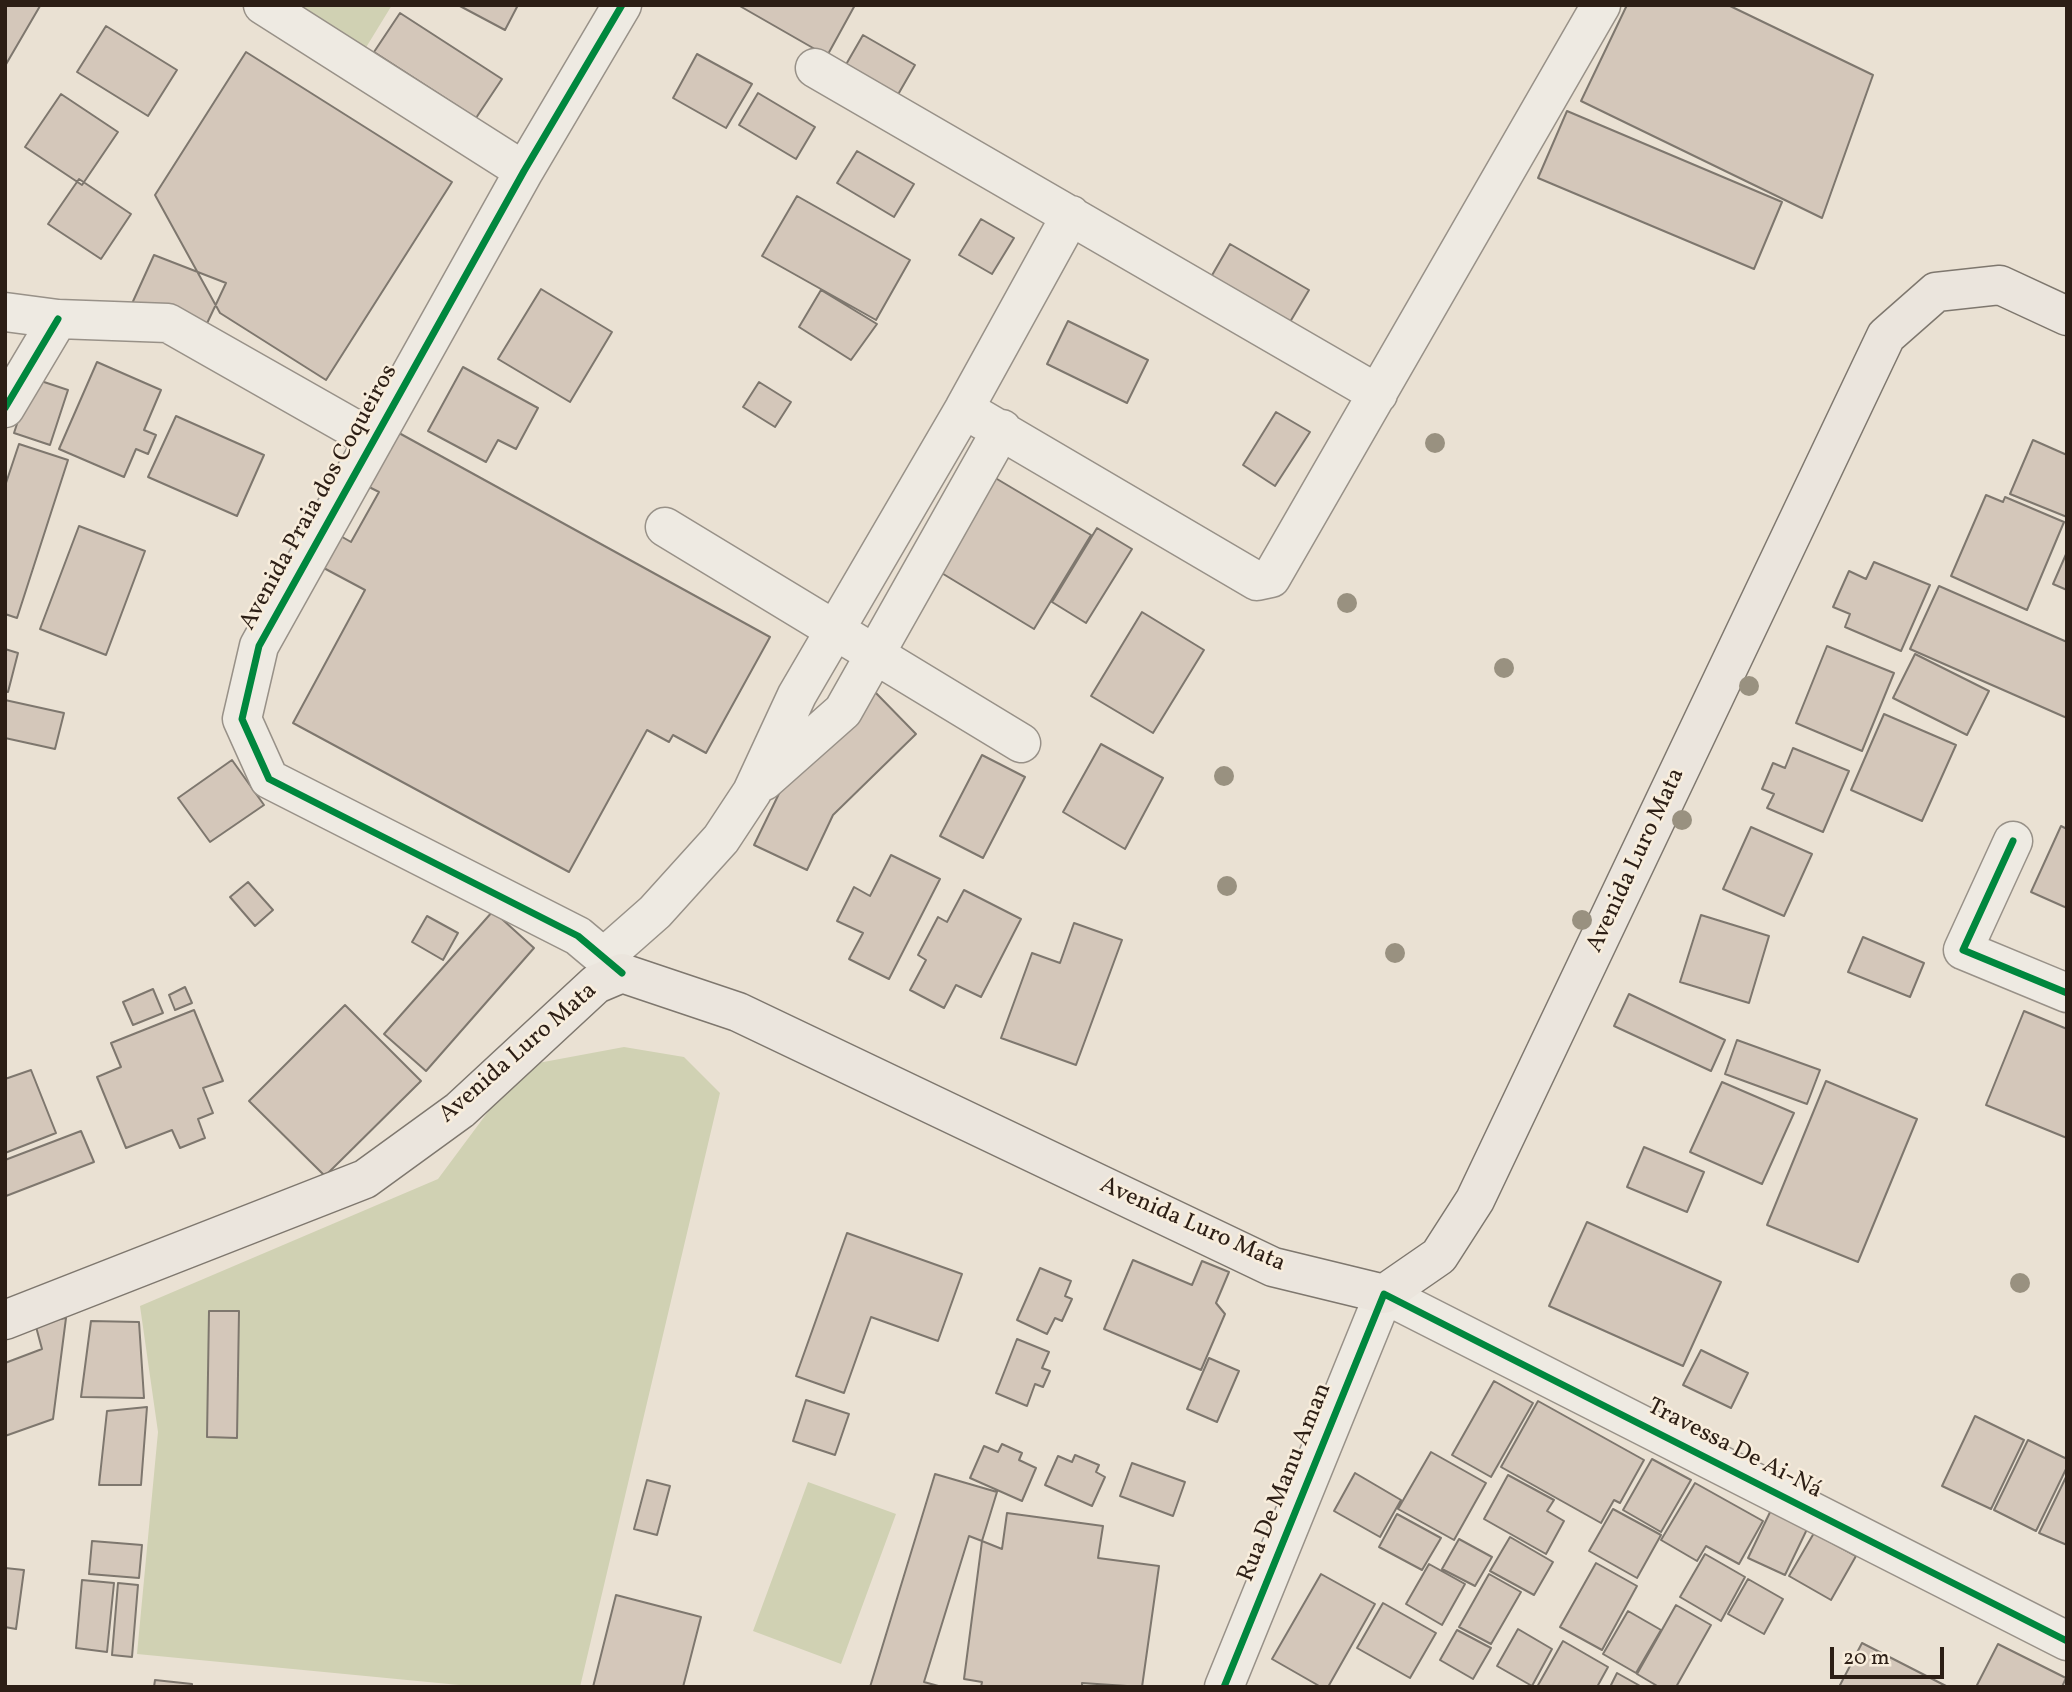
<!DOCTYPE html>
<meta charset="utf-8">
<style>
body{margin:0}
#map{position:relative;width:2072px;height:1692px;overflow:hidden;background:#eae1d3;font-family:Vollkorn,serif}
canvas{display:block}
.frame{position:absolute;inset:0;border:7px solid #2c1e15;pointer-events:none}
.scale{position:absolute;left:1830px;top:1647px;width:114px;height:32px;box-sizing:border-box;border:4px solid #2c1e15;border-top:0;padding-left:9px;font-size:21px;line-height:24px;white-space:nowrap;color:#2c1e15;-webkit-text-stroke:5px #f8eddc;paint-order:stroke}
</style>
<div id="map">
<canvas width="2072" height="1692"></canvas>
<div class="frame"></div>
<div class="scale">20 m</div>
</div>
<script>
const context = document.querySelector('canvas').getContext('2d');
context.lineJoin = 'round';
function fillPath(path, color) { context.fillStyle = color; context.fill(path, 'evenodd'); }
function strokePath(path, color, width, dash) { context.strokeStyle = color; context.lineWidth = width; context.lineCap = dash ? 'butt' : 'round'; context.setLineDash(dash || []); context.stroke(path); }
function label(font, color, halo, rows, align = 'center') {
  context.font = font + ' Vollkorn,serif'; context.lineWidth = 5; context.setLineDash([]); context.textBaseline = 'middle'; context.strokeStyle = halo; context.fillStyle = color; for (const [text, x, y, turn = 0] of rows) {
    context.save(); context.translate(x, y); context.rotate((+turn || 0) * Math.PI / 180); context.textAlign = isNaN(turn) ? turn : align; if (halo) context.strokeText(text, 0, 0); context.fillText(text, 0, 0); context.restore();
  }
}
fillPath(new Path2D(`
 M282,5H392L362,54Z
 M624,1047L684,1057L720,1093L580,1687H480L137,1654L158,1432L140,1306L438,1179L522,1066Z
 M808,1482L896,1514L841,1664L753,1631Z`), '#d0d1b3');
const building = new Path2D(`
 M5,5L40,6L5,66Z
 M458,5H518L505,30Z
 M738,5H855L827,56Z
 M1627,5H1728L1873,75L1822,218L1581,101Z
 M400,13L502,79L476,118L374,52Z
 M106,26L177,70L148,116L77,72Z
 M863,35L915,65L896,98L844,68Z
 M246,52L452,182L326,380L220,313L155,195Z
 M697,54L752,84L726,128L673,98Z
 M758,93L815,127L796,159L739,125Z
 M61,94L118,132L82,185L25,147Z
 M1567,111L1782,202L1754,269L1538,178Z
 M857,151L914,184L894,217L837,183Z
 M79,179L131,214L101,259L48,224Z
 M797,196L910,260L876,320L762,256Z
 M981,219L1014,238L992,274L959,255Z
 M1230,244L1309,290L1290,322L1211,277Z
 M154,255L226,283L202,334L130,308Z
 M541,289L612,332L570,402L498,359Z
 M821,290L877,324L851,360L799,327Z
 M1068,321L1148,360L1127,403L1047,364Z
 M97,362L161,390L144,430L156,435L148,454L136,449L124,477L59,449Z
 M463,367L538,408L516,449L498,440L486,462L428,431Z
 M32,378L68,390L50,445L14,433Z
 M759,382L791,402L775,427L743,407Z
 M1276,412L1310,432L1275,486L1243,465Z
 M176,416L264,455L237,516L148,477Z
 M399,433L770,637L706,753L673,735L669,742L647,730L569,872L293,723L365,590L320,566L337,534L351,542L379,492L369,487Z
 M2033,440L2067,455V517L2010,494Z
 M19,444L68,460L17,618L5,614V486Z
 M992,476L1091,535L1034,629L935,569Z
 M1986,495L2003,502L2005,497L2064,522L2027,610L1951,576Z
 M79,526L145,551L106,655L40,629Z
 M1097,528L1132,549L1086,623L1052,602Z
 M2067,552V590L2053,584Z
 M1874,562L1930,585L1901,651L1845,627L1850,614L1833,607L1849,571L1866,579Z
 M1939,586L2067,642V718L1910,649Z
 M1142,612L1204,650L1153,733L1091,696Z
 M1827,646L1894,673L1862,751L1796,723Z
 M5,649L18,653L8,692L5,691Z
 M1915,654L1989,691L1967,735L1893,698Z
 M873,690L916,734L833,815L807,870L754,845L791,769Z
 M5,700L64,713L55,749L5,738Z
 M1884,714L1956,745L1922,821L1851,790Z
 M1101,744L1163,778L1125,849L1063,812Z
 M1793,748L1849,771L1823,832L1767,808L1774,794L1762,789L1773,763L1785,768Z
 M982,755L1025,777L983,858L940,836Z
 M232,760L264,805L210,842L178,798Z
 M2061,826L2067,829V908L2031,892Z
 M1751,827L1812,854L1784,916L1723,889Z
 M891,855L940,879L889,979L849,959L863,933L837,921L854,887L870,896Z
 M248,882L273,910L255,926L230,897Z
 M964,890L1021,919L981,997L956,985L944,1008L910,990L926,960L918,955L938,917L947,922Z
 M493,911L534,948L426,1071L384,1034Z
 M1701,915L1769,936L1749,1003L1680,982Z
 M427,916L458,933L443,960L412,942Z
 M1074,923L1122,940L1076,1065L1001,1038L1032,953L1060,963Z
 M1863,937L1924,963L1910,997L1848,972Z
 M185,987L192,1003L175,1010L169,995Z
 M153,989L163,1013L133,1025L123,1002Z
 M1629,994L1725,1040L1711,1071L1614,1026Z
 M345,1005L421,1081L325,1176L249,1101Z
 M194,1010L223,1081L203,1088L213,1113L198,1119L205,1138L180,1148L172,1130L126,1148L97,1077L121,1067L111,1043Z
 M2024,1011L2067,1029V1138L1986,1105Z
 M1737,1040L1820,1070L1807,1104L1725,1074Z
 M31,1070L56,1133L5,1153V1079Z
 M1826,1081L1917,1119L1858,1262L1767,1225Z
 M1722,1082L1794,1113L1762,1184L1690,1152Z
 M81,1131L94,1162L6,1196L5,1160Z
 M1644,1147L1704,1172L1687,1212L1627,1187Z
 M1587,1222L1721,1282L1683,1366L1549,1306Z
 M847,1233L962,1274L938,1341L871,1317L844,1393L796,1376Z
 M1133,1260L1192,1285L1202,1261L1229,1272L1216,1303L1225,1314L1201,1370L1104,1329Z
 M1040,1268L1071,1281L1065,1296L1072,1299L1062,1321L1055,1318L1047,1334L1017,1320Z
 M209,1311H239L237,1438L207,1437Z
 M66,1318L53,1419L5,1436V1363L42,1349L35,1323Z
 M91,1321L139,1322L144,1398L81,1397Z
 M1017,1339L1049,1352L1042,1368L1050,1371L1043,1387L1035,1384L1027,1406L996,1393Z
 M1701,1350L1748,1373L1731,1408L1683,1385Z
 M1209,1358L1239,1371L1217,1422L1187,1409Z
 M1494,1381L1533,1403L1491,1477L1452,1455Z
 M806,1400L849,1414L835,1455L793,1441Z
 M1538,1401L1644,1460L1620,1503L1614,1500L1601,1523L1501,1467Z
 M147,1407L141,1485H99L107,1411Z
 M1975,1416L2024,1440L1991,1509L1942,1486Z
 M2028,1440L2067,1459V1467L2036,1531L1994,1510Z
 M1002,1444L1022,1453L1019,1460L1036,1468L1022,1501L970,1478L984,1446L998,1452Z
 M1431,1452L1486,1483L1454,1540L1398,1509Z
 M1075,1455L1099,1465L1096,1472L1105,1477L1092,1506L1045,1485L1058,1456L1072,1462Z
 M1652,1459L1691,1480L1661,1532L1623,1510Z
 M1132,1463L1185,1482L1173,1516L1120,1496Z
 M1355,1473L1401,1500L1380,1537L1334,1511Z
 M935,1474L997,1492L982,1541L969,1536L924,1682L942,1687H870Z
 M1508,1475L1554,1500L1547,1511L1564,1521L1546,1554L1484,1519Z
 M2067,1475V1545L2039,1533Z
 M647,1480L670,1486L657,1535L634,1529Z
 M1695,1483L1763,1521L1739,1564L1706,1546L1697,1561L1661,1540Z
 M1773,1506L1810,1523L1785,1575L1748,1558Z
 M1613,1509L1661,1535L1637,1578L1589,1551Z
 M1007,1513L1103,1526L1098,1558L1159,1566L1142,1687L1082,1683V1687H981L982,1682L964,1679L982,1541L1002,1549Z
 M1397,1514L1441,1538L1422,1570L1379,1547Z
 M1814,1533L1856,1556L1831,1600L1789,1576Z
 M1510,1537L1553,1562L1534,1595L1490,1571Z
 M1459,1539L1492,1557L1475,1586L1442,1569Z
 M92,1541L142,1545L139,1578L89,1574Z
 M1705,1554L1745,1577L1721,1621L1680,1597Z
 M1596,1563L1637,1586L1602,1650L1560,1627Z
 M1429,1564L1465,1584L1442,1625L1406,1604Z
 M5,1568L24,1570L16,1629L5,1627Z
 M1321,1574L1375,1604L1328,1687H1321L1272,1659Z
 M1489,1574L1521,1592L1491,1644L1459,1627Z
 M1748,1579L1783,1599L1764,1634L1728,1614Z
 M82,1580L114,1583L107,1652L76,1648Z
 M118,1583L138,1585L132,1657L112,1655Z
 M616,1595L701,1617L683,1687H593Z
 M1383,1603L1436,1633L1410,1678L1357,1648Z
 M1676,1605L1711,1625L1676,1687H1659L1637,1674Z
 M1628,1611L1661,1630L1636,1673L1603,1654Z
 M1518,1629L1552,1649L1532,1686L1497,1666Z
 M1457,1630L1491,1648L1473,1679L1440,1660Z
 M1563,1641L1608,1667L1597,1687H1537Z
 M1862,1643L1948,1687H1839Z
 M1998,1644L2066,1678L2062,1687H1976Z
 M1617,1673L1642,1687H1610Z
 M155,1680L192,1684V1687H154Z`);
fillPath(building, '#d4c7ba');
strokePath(building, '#7e776e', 2);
const minor = new Path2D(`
 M263,5L524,171
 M622,5L524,171L259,646L242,719L269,779L578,936L622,973
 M815,68L1378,394
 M5,312L58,319L168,323L374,440
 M5,408L58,319
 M964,409L1257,581L1271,578L1601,5
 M665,527L1021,743
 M764,781L843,711L1002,429
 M2013,841L1963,950L2067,993
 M604,957L655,912L721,839L752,792L797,695L964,409L1071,215
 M1224,1687L1384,1294L2067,1641`);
const major = new Path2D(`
 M5,1320L365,1179L460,1110L596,984L622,973L738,1012L1273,1267L1384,1294L1439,1256L1475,1200L1886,336L1936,292L2000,285L2067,316`);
strokePath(minor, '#989188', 41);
strokePath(major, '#7e776e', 41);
strokePath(minor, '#eeeae2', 38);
strokePath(major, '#ebe5dd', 38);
strokePath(new Path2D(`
 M622,5L524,171L259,646L242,719L269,779L578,936L622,973
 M5,408L58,319
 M2013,841L1963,950L2067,993
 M1224,1687L1384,1294L2067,1641`), '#00873e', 7);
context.fillStyle = '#999180';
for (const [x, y] of [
 [1435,443],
 [1347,603],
 [1504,668],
 [1749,686],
 [1224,776],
 [1682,820],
 [1227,886],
 [1582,920],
 [1395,953],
 [2020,1283]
]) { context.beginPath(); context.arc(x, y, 10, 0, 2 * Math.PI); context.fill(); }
label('24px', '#2c1e15', '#f8eddc', [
 ["Avenida Praia dos Coqueiros",320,498,-61],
 ["Avenida Luro Mata",1637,861,-65],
 ["Avenida Luro Mata",519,1054,-41],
 ["Avenida Luro Mata",1192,1226,24],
 ["Travessa De Ai-Ná",1734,1450,27],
 ["Rua De Manu Aman",1286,1483,-68]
]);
</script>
